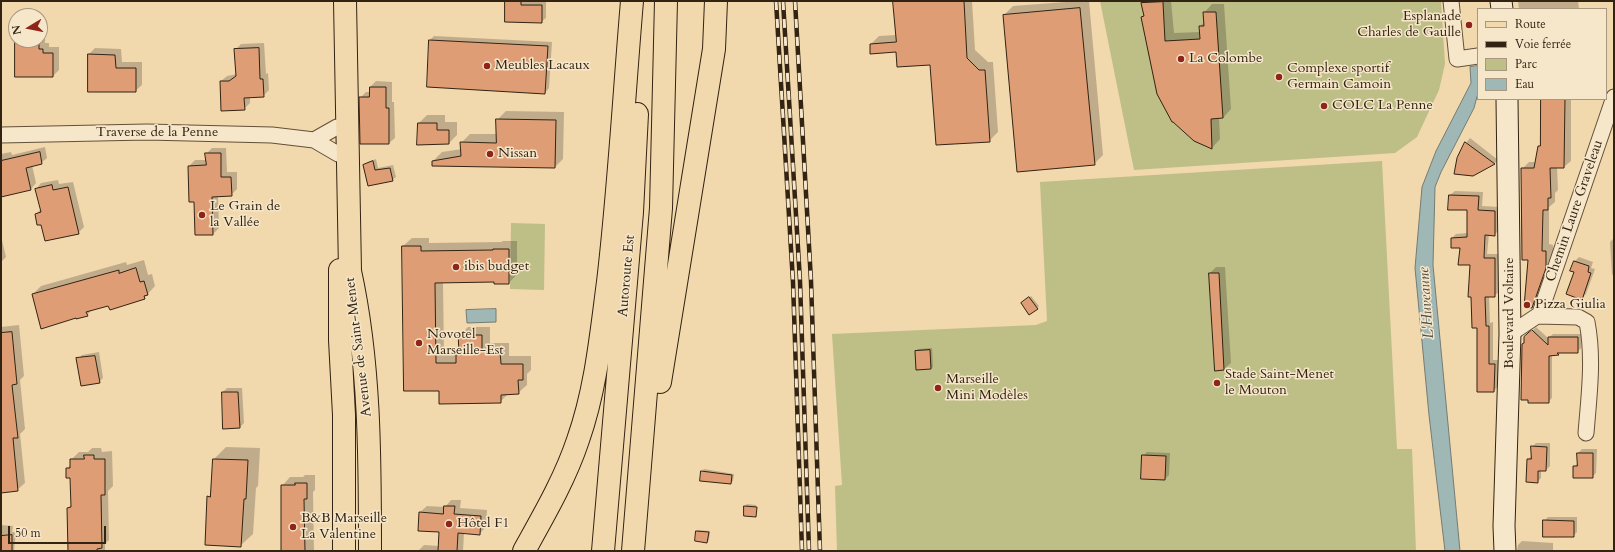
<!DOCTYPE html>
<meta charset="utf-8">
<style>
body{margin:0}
#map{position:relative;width:1615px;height:552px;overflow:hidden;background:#f1d8ad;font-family:Cardo,serif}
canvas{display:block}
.frame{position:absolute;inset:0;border:2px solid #322312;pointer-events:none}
.legend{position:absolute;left:1477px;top:8px;width:130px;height:92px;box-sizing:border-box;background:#f6e6ca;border:1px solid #a89880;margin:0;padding:5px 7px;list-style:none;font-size:12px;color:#322312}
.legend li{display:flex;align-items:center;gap:8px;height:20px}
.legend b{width:20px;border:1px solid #a89880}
.north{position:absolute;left:8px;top:8px;width:40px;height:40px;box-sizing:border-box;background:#f6e6ca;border:1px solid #a89880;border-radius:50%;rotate:260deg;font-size:11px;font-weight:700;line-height:16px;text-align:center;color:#322312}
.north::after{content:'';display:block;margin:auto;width:14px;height:18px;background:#8f2418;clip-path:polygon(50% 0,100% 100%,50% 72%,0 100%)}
.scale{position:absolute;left:8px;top:526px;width:98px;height:18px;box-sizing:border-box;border:2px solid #322312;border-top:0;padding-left:5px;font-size:12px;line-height:14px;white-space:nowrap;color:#322312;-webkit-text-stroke:3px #f6e6ca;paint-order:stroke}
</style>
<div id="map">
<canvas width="1615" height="552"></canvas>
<div class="frame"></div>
<ul class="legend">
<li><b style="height:5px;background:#f1d8ad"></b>Route</li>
<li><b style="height:5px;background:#322312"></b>Voie ferrée</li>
<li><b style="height:11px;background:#bebe87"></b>Parc</li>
<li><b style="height:11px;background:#9fb7b5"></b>Eau</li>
</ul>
<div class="north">N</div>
<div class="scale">50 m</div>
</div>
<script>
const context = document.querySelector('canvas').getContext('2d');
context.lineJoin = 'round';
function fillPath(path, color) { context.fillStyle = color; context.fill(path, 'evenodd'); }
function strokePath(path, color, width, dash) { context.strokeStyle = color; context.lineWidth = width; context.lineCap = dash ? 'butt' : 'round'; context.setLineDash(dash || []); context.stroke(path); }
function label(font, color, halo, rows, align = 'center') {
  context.font = font + ' Cardo,serif'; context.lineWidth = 3; context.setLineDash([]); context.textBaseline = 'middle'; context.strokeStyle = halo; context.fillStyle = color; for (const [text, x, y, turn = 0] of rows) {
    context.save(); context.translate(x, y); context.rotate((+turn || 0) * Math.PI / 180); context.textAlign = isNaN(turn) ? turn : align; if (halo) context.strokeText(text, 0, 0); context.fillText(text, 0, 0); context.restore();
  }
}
fillPath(new Path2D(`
 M1100,1H1441L1445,64L1439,90L1417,137L1395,153L1134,170Z
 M1382,161L1397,449H1412L1416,551H837L835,486L842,485L832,334L1036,325L1047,321L1040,182Z
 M511,223L545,224L544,290L510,289Z`), '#bebe87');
const water = new Path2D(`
 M1478,66V93L1474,108L1441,172L1435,187L1433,265L1460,551H1445L1429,415L1415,268L1422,187L1436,151L1471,83L1470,67Z
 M496,309V322L467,323L466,310Z`);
fillPath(water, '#9fb7b5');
strokePath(water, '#737c74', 1);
fillPath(new Path2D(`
 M506,1H546V18L541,22Z
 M894,1H972L975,50L988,62H993L998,132L989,141L931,64L897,51L871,44L879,36L896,35Z
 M1079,1H1089L1103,155L1094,164L1004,15L1013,6Z
 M1145,1H1171L1174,33L1200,32V26L1205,22L1204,13L1212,4H1224L1231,109L1223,118H1219L1220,139L1212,148L1195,140L1142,17L1145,14L1143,3Z
 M1518,1H1578L1579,9H1519Z
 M40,23H45V43H49V47H59V70L53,76H16V30V40H40Z
 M434,36L552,42L549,88L545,93L430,40Z
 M264,43L266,74L268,73L269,90L263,96L250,97V103L244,109L221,81L227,76L237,74L235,50L241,44Z
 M95,48L121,49L122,62H142V85L135,91L89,54Z
 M376,81L392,82V102H394L395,138L389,143H361L360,98L366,92H370V87Z
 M1542,99H1571V161L1564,167H1557L1558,190L1555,193V202L1549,207V244L1553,245V260L1539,300L1532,307L1522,169L1529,162H1537L1539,147L1542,144Z
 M506,111L564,112L563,159L555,167L433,161L442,152L462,149L461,143L470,134H497V120Z
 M427,115H445V122H457V135L449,143L419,123Z
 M1470,138L1498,160L1494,164L1466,143Z
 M45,147L47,158L41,163L32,165L36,183L31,189L1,196V154L11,152L12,155Z
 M212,148H226L227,172H237V189L231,195L218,196L219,228L213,234L195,201L189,166L195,160H207L206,154Z
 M376,159L378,168L393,165L396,177L392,180L364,165L368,162Z
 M58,180L59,184L73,182L84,227L78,233L42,223L36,214L41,209L36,189L41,183Z
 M1455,191L1483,192L1482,206L1499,207V230L1494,235L1489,234L1487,254H1499V292L1494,296H1489L1490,323L1493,322V360H1499L1498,386L1494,391L1478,327L1472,264L1461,247L1452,238L1456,234L1468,233V209L1450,195Z
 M1,236L6,257L1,262Z
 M412,238H429V243L501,242L503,241H517V274L509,283L495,281L443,282L444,355H457V352L460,349L459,336L468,327H490V343H509V356H531V370L527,374V385L518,393L508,394L500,402L440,390L403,246Z
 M1614,238V274L1612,275L1610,242Z
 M1579,257L1593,262L1591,268L1595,269L1586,294L1582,298L1575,271L1572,270L1575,261Z
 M144,260L148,275L152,274L155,286L144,298L93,309L87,315L33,294L41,286L126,262L127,265Z
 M1216,267H1225L1231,363L1224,369L1210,273Z
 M1031,296L1039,306L1037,308L1024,301Z
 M19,325L24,376L20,380L25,429L20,434L25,483L17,490L1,492V327Z
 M1536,327L1548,338L1553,334H1581V348L1577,352H1561L1559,354L1552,355V398L1548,402L1523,344L1529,334Z
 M932,348L933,367L931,368L917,369L916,351L918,349Z
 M99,352L103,378L99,382L78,359L82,355Z
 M227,388H242L244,423L240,427L223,392Z
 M1536,443H1550V466L1546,470H1541V478L1537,482L1528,459L1532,456V447Z
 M226,447L260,448L258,486L256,488L253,534L240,546L208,497L211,494L214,459Z
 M92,448H101L102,452L112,451L113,486L108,491L109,540L105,544V551H69L68,508L72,504L71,477L67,469L71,464V460L79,452H88Z
 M1582,449H1597L1596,473L1592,477L1574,467L1578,463V453Z
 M1147,452L1170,453L1169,475L1165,479L1143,456Z
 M704,469L734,474L733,481L731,483L702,471Z
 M305,475H315V490L313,492L314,551H282V486L290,477H303Z
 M451,500H461L460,508L487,510L486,527L479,534L464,533L463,551H418L424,545L439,546L440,531L420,512L427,506L445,507Z
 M747,504L756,505V516L745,515V506Z
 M1548,517H1577V532L1573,536L1544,521Z
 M1,525L13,526L12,532H16L14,551H1Z
 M698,530L710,531L709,540L707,542L697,531Z
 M1522,541L1553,543V551H1517L1518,545Z`), '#0003');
const building = new Path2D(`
 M505,1H521V5H542V23L505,22Z
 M893,1H964L967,58L979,70H985L990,142L936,145L930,65L897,67L896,52L870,54V44L896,42Z
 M1163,2L1165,41L1200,39L1199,26H1204L1203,12H1216L1223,118L1211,119L1212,149L1194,141L1173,122H1172L1157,94L1141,17L1144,16L1141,3Z
 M1080,8L1095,165L1017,172L1003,15Z
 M15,40H39V49H43V53H53V77H15Z
 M429,40L548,46L545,94L427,87Z
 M259,48L260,79H263L264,97L244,98L245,110L221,111L220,81H229L236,76L234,49Z
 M88,54L115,55L116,68H136V92H88Z
 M370,87H386V108H389V144H360L359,97H369Z
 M1541,99H1565L1564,168H1550L1551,198H1548V210H1543L1542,251H1546V268L1532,308L1524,307L1528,260H1522L1521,168H1534L1538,146H1540Z
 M496,119L556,120L555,168L432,166V161L461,156L460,142L496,143Z
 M418,123H437V130H449V144L417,145Z
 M1465,142L1495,164L1473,176L1454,174L1457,158Z
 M40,152L42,164L26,168L31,190L1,197V161Z
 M205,153H221V177H231L232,196L212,197L213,235H195L194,202H189L188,166L206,165Z
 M373,161L375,170L390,168L393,181L368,186L363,165Z
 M52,185L53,190L68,187L79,234L45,241L41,225H37L35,214L41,212L35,189Z
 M1449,195L1479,196L1478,210L1495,211V236L1485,235L1484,258H1495V297H1485L1486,326H1489V364H1495L1494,392H1477V328H1472L1471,297H1468L1470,265H1458L1460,248H1451V238L1467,237V210H1448Z
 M402,246H421V251L493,250V249H509V284H494V282L435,283L436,363H456V352L459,351L458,335H482V351H500L501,364H523V380H518L519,394L501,395V403L439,404V391H404Z
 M1574,261L1589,266L1588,272L1591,273L1582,300L1566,294L1574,272L1570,271Z
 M136,268L140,282L144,281L148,295L144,296L145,299L110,310L108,306L86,312L88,316L76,319V318L41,329L32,294L119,270V273Z
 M1209,273H1219L1224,370L1215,371Z
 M1029,297L1038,309L1029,315L1021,303Z
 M1532,330L1548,345V337H1578V353H1557L1559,355L1549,356V403H1528V400H1521L1522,344L1524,343V337Z
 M12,332L17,384L12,385L18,438H13L18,491L1,493V333Z
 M930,350L931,369L916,370L915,351Z
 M95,356L100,383L81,386L76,358Z
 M222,392H238L240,428L223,429Z
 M1531,446L1547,447L1546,471H1538V483L1526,482L1527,459H1531Z
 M1577,453H1593V478H1573V466H1577Z
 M84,455H94V459H105V495H101L102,548L97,549V551H68L67,508L71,507L70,478H66V468H70V459H84Z
 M1142,455L1166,456L1165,480L1141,479Z
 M213,459L248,460L246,499H244L241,547L205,545L207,496L210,497Z
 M701,471L732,475L731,484L700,481Z
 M295,483H307V499H304L305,551H281V485H295Z
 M444,506H455L454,514L481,516L480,535L458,533L457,551H438L439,532L418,531L419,512L443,514Z
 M744,506L757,507L756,517L744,516Z
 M1543,520L1574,521V537H1543Z
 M696,531L709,532L707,543L695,541Z
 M12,535V551H1V536Z`);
fillPath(building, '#de9d75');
strokePath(building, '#322312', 1);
const minor = new Path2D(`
 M1451,1L1457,59L1478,56
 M1,135L147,132L272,135L314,140L338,154
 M314,140L337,127
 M1539,316L1614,97
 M1510,334L1537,316L1578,317L1587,322C1594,358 1589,396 1586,433`);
const secondary = new Path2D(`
 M1501,1L1502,9
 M1505,551L1504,526L1510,334L1507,99`);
const primary = new Path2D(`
 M345,1L350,271C370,362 370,458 370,551
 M340,270V340L344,415V551`);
const motorway = new Path2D(`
 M660,382L714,49L716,1
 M524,551C544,515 565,479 578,440C596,389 601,335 608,282C619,189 624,95 632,1
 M603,551L632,212L637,114
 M633,551L661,208L666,1`);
strokePath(minor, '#625039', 17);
strokePath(secondary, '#322312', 23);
strokePath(primary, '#322312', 24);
strokePath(motorway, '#322312', 24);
strokePath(minor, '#f6e6ca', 15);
strokePath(secondary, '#f6e6ca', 21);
strokePath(primary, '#f1d8ad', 22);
strokePath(motorway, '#f1d8ad', 22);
const rail = new Path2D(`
 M776,1L793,282L802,551
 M783,1L800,281L809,551
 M795,1L811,281L820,551`);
strokePath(rail, '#322312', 4.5);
strokePath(rail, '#f6e6ca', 3, [9]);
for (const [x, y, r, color] of [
 [1469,25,4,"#8f2418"],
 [1181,59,4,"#8f2418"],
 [487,66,4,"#8f2418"],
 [1279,77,4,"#8f2418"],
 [1324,106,4,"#8f2418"],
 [490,154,4,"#8f2418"],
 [202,215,4,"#8f2418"],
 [456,267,4,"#8f2418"],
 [1527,305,4,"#8f2418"],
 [419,343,4,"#8f2418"],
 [1217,383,4,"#8f2418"],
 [938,388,4,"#8f2418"],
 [449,524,4,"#8f2418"],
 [293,527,4,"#8f2418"]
]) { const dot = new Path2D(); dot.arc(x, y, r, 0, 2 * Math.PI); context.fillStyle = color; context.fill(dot); strokePath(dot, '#f6e6ca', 1.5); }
label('14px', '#322312', '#f6e6ca', [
 ["Esplanade",1461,17,"right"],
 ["Charles de Gaulle",1461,33,"right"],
 ["La Colombe",1189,59],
 ["Meubles Lacaux",495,66],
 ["Complexe sportif",1287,69],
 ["Germain Camoin",1287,85],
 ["COLC La Penne",1332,106],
 ["Nissan",498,154],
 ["Le Grain de",210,207],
 ["la Vallée",210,223],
 ["ibis budget",464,267],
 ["Pizza Giulia",1535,305],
 ["Novotel",427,335],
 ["Marseille-Est",427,351],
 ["Stade Saint-Menet",1225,375],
 ["le Mouton",1225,391],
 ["Marseille",946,380],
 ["Mini Modèles",946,396],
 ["B&B Marseille",301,519],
 ["La Valentine",301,535],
 ["Hôtel F1",457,524]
], 'left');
label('14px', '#322312', '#f6e6ca', [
 ["Traverse de la Penne",157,133],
 ["Chemin Laure Graveleau",1575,211,-71],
 ["Autoroute Est",627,276,-85],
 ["Boulevard Voltaire",1510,313,-90],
 ["Avenue de Saint-Menet",359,347,-97]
]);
label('italic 15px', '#534f43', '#f6e6ca', [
 ["L'Huveaune",1427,303,-94]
]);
</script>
